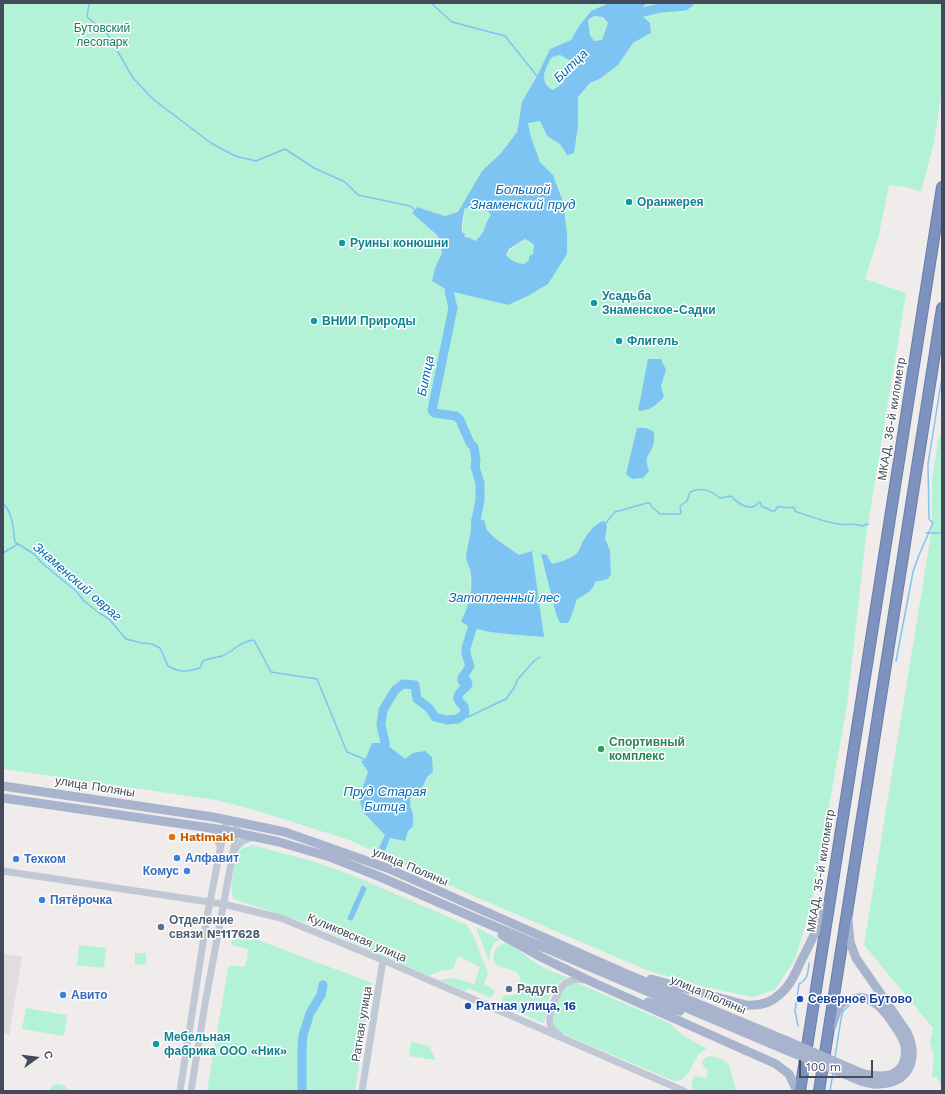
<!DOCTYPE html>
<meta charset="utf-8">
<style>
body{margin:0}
#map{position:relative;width:945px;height:1094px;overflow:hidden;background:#efeceb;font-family:"Work Sans",sans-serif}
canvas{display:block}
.frame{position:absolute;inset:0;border:4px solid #434b5a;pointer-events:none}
.north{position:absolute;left:16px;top:1038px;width:40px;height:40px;-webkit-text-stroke:3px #fff;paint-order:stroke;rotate:76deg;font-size:11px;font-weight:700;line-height:16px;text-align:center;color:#434b5a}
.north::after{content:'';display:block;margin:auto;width:14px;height:18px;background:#434b5a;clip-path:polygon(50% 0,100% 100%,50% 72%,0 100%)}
.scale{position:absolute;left:799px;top:1060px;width:74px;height:18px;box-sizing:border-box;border:2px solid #434b5a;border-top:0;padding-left:5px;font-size:12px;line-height:14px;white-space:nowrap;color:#434b5a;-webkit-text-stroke:3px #fff;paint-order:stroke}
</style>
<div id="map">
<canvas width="945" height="1094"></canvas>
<div class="frame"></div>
<div class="north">С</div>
<div class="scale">100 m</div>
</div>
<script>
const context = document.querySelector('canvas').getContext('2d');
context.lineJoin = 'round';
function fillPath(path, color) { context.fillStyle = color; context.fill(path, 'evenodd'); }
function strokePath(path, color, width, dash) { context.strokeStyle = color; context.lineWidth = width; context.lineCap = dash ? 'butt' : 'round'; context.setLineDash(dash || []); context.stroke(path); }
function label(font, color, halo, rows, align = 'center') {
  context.font = font + ' "Work Sans",sans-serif'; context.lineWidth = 3; context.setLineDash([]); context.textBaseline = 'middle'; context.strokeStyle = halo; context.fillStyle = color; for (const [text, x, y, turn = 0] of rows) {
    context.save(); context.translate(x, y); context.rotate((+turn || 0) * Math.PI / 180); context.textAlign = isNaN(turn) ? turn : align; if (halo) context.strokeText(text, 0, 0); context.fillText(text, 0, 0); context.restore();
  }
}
fillPath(new Path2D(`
 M3,954L22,957L9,1035L3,1034Z`), '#e0dddd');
fillPath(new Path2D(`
 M3,3H609L591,11L579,26L571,40L550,49L520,112L517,132L501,153L482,171L458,213L445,216L417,207L412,213L438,236L442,253L435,268L432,281L449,291L508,305L528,296L548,284L553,175L540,162L531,137L528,122L540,121L547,136L560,144L567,155L578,126V97L590,83L601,79L618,65L633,43L651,33L650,23L639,13L646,3H942V89L934,143L921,192L910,188L889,185L879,235L865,279L906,293L866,536L847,705L811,908L795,959L775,990L752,997L705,987L649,971L478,898L349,840L255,810L216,800L3,769ZM665,370L661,386L664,398L657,404L644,411ZM646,428L653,443L649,452L646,462ZM607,526L605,539L610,550L611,574C606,581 600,579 594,583C587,590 588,593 577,599L570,620L560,623L556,614L542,555H547L552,564L565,560L577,553L583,541ZM472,530H487L496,539L519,555L532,552L543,637L520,634L465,613L469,602L471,586L470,571L466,557Z
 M594,16L603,17L608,23L602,40L594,42L590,35L588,20Z
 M560,55L571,61L563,83L553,90C538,82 545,69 552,57Z
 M473,205L481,210L488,211L491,215C483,225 488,231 475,241L464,238L462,225L464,221V209Z
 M525,239L529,241L534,245L533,255L524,264H519L506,256C511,246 518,246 525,239Z
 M942,435V1086L936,1077H932L934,1056L930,1042L933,1028L864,945L932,528V479L939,436Z
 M253,845L315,862L354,876L467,925L474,937L488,973L484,984L494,990V993L491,998L468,988L466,992L439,980L454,978L474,984L480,967L460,957H458L453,969L440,971L429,976L310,924L236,900L233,898L231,886L236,854L243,848ZM362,885L367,887L351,921L347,919Z
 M476,927L500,940L494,943L490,952V959H488Z
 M234,931L372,983L355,1091H207L228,968L231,965L244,967L247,959L248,949L231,945Z
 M509,942C529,959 542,970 568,977C555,982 548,998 546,1011C545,1016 546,1019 543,1023L501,1004L503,997L505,995C511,996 519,995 522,988C521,984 521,977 517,973C509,966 490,970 494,953C496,945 502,944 509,942Z
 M79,945L106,948L104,968L77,965Z
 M135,953H146V964L135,965Z
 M572,984H580L669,1023C680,1034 693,1042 707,1048C704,1050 702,1052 699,1054C691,1064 689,1082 674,1081L561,1033L554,1027C552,1011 557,992 572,984Z
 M26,1008L67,1015L64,1036L22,1029Z
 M411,1042L429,1046L436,1060L409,1056Z
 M709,1056L720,1058L729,1064L736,1091H694C691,1087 691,1080 695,1076L706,1078L708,1071C702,1065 698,1061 709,1056Z
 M59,1084L65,1086L68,1091H49L53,1085Z`), '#b4f2d7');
fillPath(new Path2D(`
 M609,3H646L639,13L650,23L651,33L633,43L618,65L600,79L590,83L578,97V126L574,153L567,155L560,144L547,136L540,121L528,123L531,137L540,162L553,175L563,202L567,233V254L548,284L528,296L508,305L449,291L432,281L435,268L442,253L438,236L412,213L417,207L445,216L458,212L482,171L501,153L517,132L522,102L537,76L550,49L571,40L579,26L591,11ZM594,16L603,17L608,23L602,40L594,41L590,35L588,20ZM560,55L571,61L563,83L553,90C538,82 545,69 552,57ZM473,205L477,206L481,210L488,211L491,215C483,225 487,232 475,241L470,238L464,237L465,234L462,232C461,224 464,217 464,209ZM525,239L529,241L534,245L533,254L529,256V260L524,264C518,264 510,260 506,255L509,249Z
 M648,359H661L666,370L661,386L664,397C657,405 649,411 638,411Z
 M637,428H646L654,432C654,435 654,439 654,442C651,456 643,454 649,471L643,478L632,479L626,474Z
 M471,519L484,520L487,530L496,539L519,555L532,551L544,637C525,635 472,634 461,621C469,606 474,588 470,570C469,566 466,561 466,556C468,543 472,532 471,519Z
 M604,521L607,526L605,539L610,550L611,574L608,579L595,582C593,591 585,595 577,599L570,620L567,623H560L556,614L541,554L547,555L552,564C560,562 569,559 576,554C579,552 580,547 582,543C587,535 594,523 604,521Z
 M372,743H385L405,759L413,753L425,751L432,757L433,772L427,777L421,790L411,791L410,805L413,814V826L408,831L405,841L390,838L385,851L379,848L385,835L363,812L359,798L368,772L361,761L365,760Z
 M362,885L367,888L352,921L347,919Z`), '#7ec4f2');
strokePath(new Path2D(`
 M89,3L87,17L107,33L133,78L154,100L211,143L235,156L256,161L285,149L314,168L345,182L358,195L410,206L415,210
 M431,3L452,22L505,36L537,76
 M3,503C13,514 13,527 15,542L34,554L43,564L77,592L83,600L99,613L109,619L126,639L142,643L152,644L160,648L168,666C181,673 186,672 200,668L203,661C209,658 216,658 222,656C233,652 240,641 254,640L271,672L317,679L347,752L366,760
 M604,525L615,512L647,503H650L652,507L660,514H679L681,513L680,506L687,501L690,492C703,487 710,490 720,498L731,496C736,502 747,510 755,506C757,504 758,502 760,502L762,507L766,508L772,511H775L777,507C783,506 788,509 794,507L795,511L797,512C810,516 824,522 838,524C848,526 853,522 862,526L868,524
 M926,533H942
 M3,553L18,544
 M896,661L913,572L919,555L933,523L929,519L928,464L942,377
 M462,715L468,717L506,699L514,688L518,679L534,661L540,657
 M798,1026L795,1011L799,984C808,980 808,972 809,963
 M835,1057L841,1019L843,1011L849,1006
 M830,1091L833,1073`), '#7ec4f2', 1.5);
strokePath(new Path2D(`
 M632,21L639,13L660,8L685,6L689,3
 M457,281L449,291L453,308L432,410L434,413L456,416L460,420L470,443L474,447L476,460L475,467L480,483V500L476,520V532
 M384,755L385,743L381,725L383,710L395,690L403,684L415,685L417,699L429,708L435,717L447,720L458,719L465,713L464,706C452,697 460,692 468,685L467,681H462V678L470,666L466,654V648L472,629L473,617
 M302,1091V1049L303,1035L310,1013L321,995L323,985`), '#7ec4f2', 9);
const highway = new Path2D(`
 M800,1091L942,187
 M819,1091L942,308`);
strokePath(highway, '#6a7dab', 12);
strokePath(new Path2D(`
 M211,828L216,835L220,846
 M234,851C239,842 245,839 255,837
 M3,871L223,904L281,918L383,960L684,1091
 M559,1035C556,1033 552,1030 551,1026C546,1016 558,988 566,983C572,979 579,979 585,980
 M180,1091L207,917L224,830L226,823L233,821L237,825V831L205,1004L191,1091
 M362,1091L383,960`), '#c0c7d5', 7);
strokePath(new Path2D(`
 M3,786L213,817L285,832L387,868L627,974L787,1041
 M3,798L224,830L279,842L330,857L378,876L470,916L786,1050
 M848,920L850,942L856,958L907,1032C919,1058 910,1083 879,1084C873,1085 867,1083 861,1081
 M502,935L541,957L590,981L776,1064L789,1074L797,1091
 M651,979L746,1005C759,1006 771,1003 780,994C790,986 795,974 800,963C810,944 819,925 827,905
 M648,1002L680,1011
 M832,1026C834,1020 836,1012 840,1006C842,1003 846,1001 850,1000C856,997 861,997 868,999C878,1003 886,1013 892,1022C897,1030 903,1037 905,1046C906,1051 905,1057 904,1061C898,1080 876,1077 861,1073`), '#a8b4ce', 9);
strokePath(highway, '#7e92c0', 10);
strokePath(new Path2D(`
 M787,1041L861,1073
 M786,1050L861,1081`), '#a8b4ce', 9);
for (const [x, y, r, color] of [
 [629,202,4,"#0f9aa8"],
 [342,243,4,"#0f9aa8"],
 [594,303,4,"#0f9aa8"],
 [314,321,4,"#0f9aa8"],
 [619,341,4,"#0f9aa8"],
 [601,749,4,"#2e9e5b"],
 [172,837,4,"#e8710a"],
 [177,858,4,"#3f7fe0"],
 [16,859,4,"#3f7fe0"],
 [187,871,4,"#3f7fe0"],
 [42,900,4,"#3f7fe0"],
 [161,927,4,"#5c6f8a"],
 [509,989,4,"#5c6f8a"],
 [63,995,4,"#3f7fe0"],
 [800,999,4,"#1a4fb4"],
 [468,1006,4,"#1a4fb4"],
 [156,1044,4,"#0f9aa8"]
]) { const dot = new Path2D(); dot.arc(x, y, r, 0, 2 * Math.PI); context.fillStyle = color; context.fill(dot); strokePath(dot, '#fff', 1.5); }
label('12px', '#0f805d', '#fff', [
 ["Бутовский",102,28],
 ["лесопарк",102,42]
]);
label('bold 12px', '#0d838f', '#fff', [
 ["Оранжерея",637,202],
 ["Руины конюшни",350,243],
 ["Усадьба",602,296],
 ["Знаменское-Садки",602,310],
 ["ВНИИ Природы",322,321],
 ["Флигель",627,341],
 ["Мебельная",164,1037],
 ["фабрика ООО «Ник»",164,1051]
], 'left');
label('12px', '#434b5a', '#fff', [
 ["МКАД, 36-й километр",892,419,-81],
 ["улица Поляны",95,787,9],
 ["улица Поляны",410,867,23],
 ["МКАД, 35-й километр",821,871,-81],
 ["Куликовская улица",357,938,23],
 ["улица Поляны",708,995,23],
 ["Ратная улица",362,1024,-81]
]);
label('bold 12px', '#27864d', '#fff', [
 ["Спортивный",609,742],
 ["комплекс",609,756]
], 'left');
label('bold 12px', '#c56008', '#fff', [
 ["Hatimaki",180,837]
], 'left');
label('bold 12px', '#366cbe', '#fff', [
 ["Алфавит",185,858],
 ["Техком",24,859],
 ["Комус",179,871,"right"],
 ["Пятёрочка",50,900],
 ["Авито",71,995]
], 'left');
label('bold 12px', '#4e5e75', '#fff', [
 ["Отделение",169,920],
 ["связи №117628",169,934],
 ["Радуга",517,989]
], 'left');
label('bold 12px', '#164399', '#fff', [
 ["Северное Бутово",808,999],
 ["Ратная улица, 16",476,1006]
], 'left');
label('italic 13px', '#016aaf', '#fff', [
 ["Битца",571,66,-44],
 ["Большой",523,190],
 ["Знаменский пруд",523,205],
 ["Битца",426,376,-78],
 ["Знаменский овраг",77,582,41],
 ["Затопленный лес",504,598],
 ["Пруд Старая",385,792],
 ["Битца",385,807]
]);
</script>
